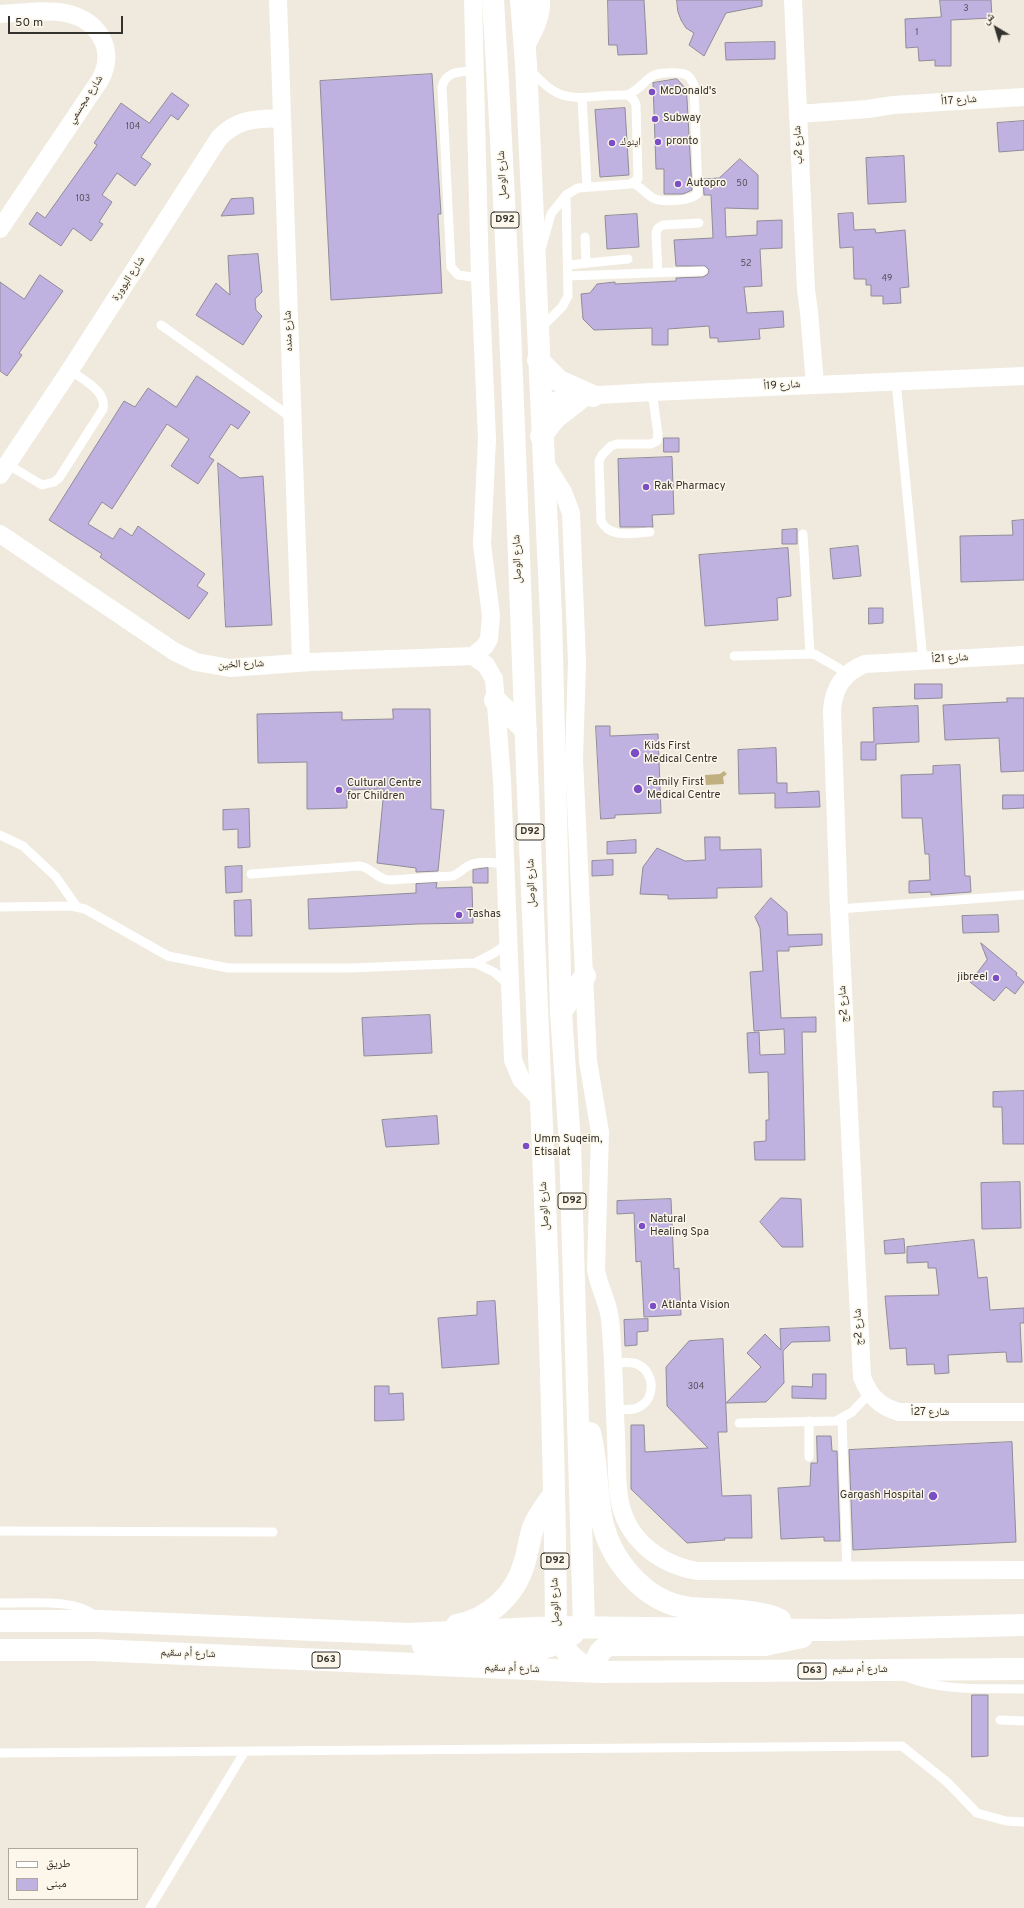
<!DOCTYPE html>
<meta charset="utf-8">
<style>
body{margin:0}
#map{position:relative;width:1024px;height:1908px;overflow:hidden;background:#efeadd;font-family:Overpass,"Noto Naskh Arabic",sans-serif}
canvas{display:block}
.legend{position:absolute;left:8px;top:1848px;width:130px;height:52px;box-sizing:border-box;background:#fcf7ea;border:1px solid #aca89e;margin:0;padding:5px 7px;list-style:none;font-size:12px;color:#34322d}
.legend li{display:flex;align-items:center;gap:8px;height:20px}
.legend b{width:20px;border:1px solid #aca89e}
.north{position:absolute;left:976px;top:8px;width:40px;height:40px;-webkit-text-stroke:3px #fcf7ea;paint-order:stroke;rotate:322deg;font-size:11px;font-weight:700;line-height:16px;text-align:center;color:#34322d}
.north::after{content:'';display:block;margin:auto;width:14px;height:18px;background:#34322d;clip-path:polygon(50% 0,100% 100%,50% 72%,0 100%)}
.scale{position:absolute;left:8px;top:16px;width:115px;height:18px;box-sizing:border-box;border:2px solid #34322d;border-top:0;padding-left:5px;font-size:12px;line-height:14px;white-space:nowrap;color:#34322d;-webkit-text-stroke:3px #fcf7ea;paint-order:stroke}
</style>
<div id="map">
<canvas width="1024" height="1908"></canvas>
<ul class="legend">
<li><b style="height:5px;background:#fff"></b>طريق</li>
<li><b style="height:11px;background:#bfb2e1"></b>مبنى</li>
</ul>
<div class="north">ش</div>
<div class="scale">50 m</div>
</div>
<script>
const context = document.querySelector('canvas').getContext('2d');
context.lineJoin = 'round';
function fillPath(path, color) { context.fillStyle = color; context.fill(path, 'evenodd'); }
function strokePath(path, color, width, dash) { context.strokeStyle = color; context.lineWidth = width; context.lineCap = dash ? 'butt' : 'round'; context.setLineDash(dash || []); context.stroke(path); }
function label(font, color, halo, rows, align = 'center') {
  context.font = font + ' Overpass,"Noto Naskh Arabic",sans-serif'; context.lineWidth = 3; context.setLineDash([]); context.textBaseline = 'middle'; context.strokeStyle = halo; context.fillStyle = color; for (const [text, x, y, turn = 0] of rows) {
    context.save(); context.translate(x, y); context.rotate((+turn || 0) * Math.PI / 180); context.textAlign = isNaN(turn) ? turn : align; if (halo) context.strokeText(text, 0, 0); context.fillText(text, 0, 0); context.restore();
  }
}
fillPath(new Path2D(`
 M724,771L727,774L723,777L724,784L706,785L705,775L720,774Z`), '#c0b07f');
const building = new Path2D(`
 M608,0H644L647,54L618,55L617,45H609Z
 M677,0H762V6L726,13L704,56L689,45L694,33L686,28L681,20L678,12Z
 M940,0H991L992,18L951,20V66H935V60L919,61L918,47L906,48L905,19L941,17Z
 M775,42V59L726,60L725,43Z
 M432,74L441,214H438L442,293L331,300L320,81Z
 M677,79L686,89L687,99L692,190L683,194H664V169H656L653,83Z
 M172,93L189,105L178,120L171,115L141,157L151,164L135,186L117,173L102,195L112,202L99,222L103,224L91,241L73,228L61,246L29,224L37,212L45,218L97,145L94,143L121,103L149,123Z
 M625,108L629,175L600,177L595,110Z
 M1024,121V150L999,152L997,123Z
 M904,156L906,202L868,204L866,158Z
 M740,159L758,175V209L725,208L726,237L757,235V221L782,220V248L760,249L762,286L744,287L747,313L783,311L784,327L759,329L760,339L718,342V338H710L709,326L668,329V345H652V328L594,330L583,319L581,294L590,293L597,284L615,282V284L676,281V278L703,277L708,274L709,270L705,266H676L674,240L713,238L711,195H704L703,179L719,178Z
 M253,198L254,214L221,216L231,199Z
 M853,213L854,230L875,229L876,233L905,230L909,287L900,288L901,303L883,304V296H871V285H866V279H854L853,247L840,248L838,214Z
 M637,214L639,247L607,249L605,216Z
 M258,254L262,292L255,299L256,310L262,316L243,345L196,315L216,283L230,295L228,256Z
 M40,275L63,291L19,353L22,355L7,376L0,371V282L24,299Z
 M197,376L250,412L238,429L231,424L209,457L214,460L198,484L171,466L189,439L167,424L112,509L102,502L88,524L113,539L120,528L132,536L138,526L205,574L197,586L208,593L189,619L100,557L102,554L49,520L124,401L135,407L148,388L176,407Z
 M664,438H679V452H664Z
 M672,457L674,514L652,515L653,527H620L618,459Z
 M218,463L240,478L263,476L272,625L226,627Z
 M1024,520V580L961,582L960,536L1013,535L1012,521Z
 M797,529V544H782V530Z
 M858,546L861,576L833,579L830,549Z
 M788,548L791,596L777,598L778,620L705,626L699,555Z
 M869,608H883V623L869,624Z
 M915,684H942V698L915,699Z
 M1007,698H1024V771L1001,772L999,738L945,740L943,705L1007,702Z
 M918,706L919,742L876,744V760H861V742H874L873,708Z
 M393,709H430L431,809L444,810L438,871L416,872V868L377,863L384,789L347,790V808L307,809V762L258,763L257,714L342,712V720L393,719Z
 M596,726H610V736L658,734L661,813L615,815V818L601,819Z
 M776,748L777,783H787V793L819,791L820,807L775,808V793L739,794L738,750Z
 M960,765L965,876H970L971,892L931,895V892L909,893V881L930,880L929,854H925L922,818H902L901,775L933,774V766Z
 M1003,795H1024V808L1003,809Z
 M249,809L250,847L238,848V829L223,830V810Z
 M705,837H720V850L761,849L762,887L717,888V898L668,899V895L640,894L643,867L657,848L685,861L705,860Z
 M636,840V853L607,854V842Z
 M613,860V875L592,876V861Z
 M242,866V892L226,893L225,867Z
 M488,868V883H473V870Z
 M437,883L436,888L472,887L473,923L417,924L309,929L308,899L416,893V884Z
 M771,898L787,912L788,935L822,934V945L789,947V951H777L781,1018L816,1017V1032H802L805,1160H755L754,1142L766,1141V1120H769L768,1072L749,1073L747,1033L759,1032L760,1055L785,1054L784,1029L754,1031L750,972L763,971L760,928L755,917Z
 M251,900L252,936H235L234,901Z
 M998,915L999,932L963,933L962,916Z
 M981,943L1017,973L1016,975L1024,982L1015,994L1006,987L994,1001L970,982L987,960Z
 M430,1015L432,1053L364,1056L362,1018Z
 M1024,1091V1144H1003L1002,1107H993V1092Z
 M437,1116L439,1144L386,1147L382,1120Z
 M1020,1182L1021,1228L982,1229L981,1183Z
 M781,1198L801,1199L803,1247H782L760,1222Z
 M671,1199L674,1269L679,1268L681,1315L644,1317L641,1261L636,1262L634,1213L617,1214V1201Z
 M904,1239L905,1253L885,1254L884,1241Z
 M974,1240L978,1278L987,1277L990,1310L1024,1308V1323H1020L1022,1362H1007L1006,1352L948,1355L949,1373L935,1374L934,1364L907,1365L906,1348L890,1349L885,1296L939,1295L936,1268H928V1262L907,1263V1247Z
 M495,1301L499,1364L442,1368L438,1318L477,1315V1302Z
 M648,1319V1331L637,1332V1345L625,1346L624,1320Z
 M829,1327L830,1341L792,1342L783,1351L784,1383L766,1402L726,1403L761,1367L747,1353L765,1334L781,1350L780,1329Z
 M723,1339L727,1432H718L722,1496L751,1495L752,1538H724L725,1540L687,1543L631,1489V1425H644L645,1452L708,1448L667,1406L666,1367L689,1341Z
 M813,1374H826V1399L792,1398V1386L812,1387Z
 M375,1386H389V1394L403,1393L404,1420L375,1421Z
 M817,1436H831L832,1451H837L840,1541H824V1537L781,1539L778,1488L810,1486L811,1463H817Z
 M1012,1442L1016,1542L853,1550L849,1450Z
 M972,1695H988V1756L972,1757Z`);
fillPath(building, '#bfb2e1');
strokePath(building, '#8f8c99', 1);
strokePath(new Path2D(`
 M530,69C565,112 582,93 628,95L634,100L636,105L638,179L630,184L578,188L566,195L551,214L542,246
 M476,71C461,72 446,70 442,87L451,267L458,275L480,278
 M628,95C652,82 643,71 678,73C687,73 691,77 694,86L698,193C692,201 663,203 653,198C646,194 641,187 633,183
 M582,98L587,186
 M585,237L586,263
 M568,265L628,259
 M658,273L656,233L658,228L663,225L699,223
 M568,276L703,271
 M161,325L292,418
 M541,328L562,307L568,296L566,195
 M896,381L923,660
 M7,464L42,485L54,482L59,478L103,409C107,391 83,380 70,370
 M650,532C633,533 610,539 601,521L599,461L602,455L611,446L617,444H651L657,441L658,434L652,392
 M803,534L810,654
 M734,656L814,654L847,673
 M0,835L23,846L56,877L77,907
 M251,874L359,866C372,867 377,880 390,880L452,876C459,874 462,869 468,866C478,860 493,863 504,864
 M0,907L71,906L85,909L168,956L228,968H350L475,963L494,953L509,943
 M839,909L1024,895
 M475,963L494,972L509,985
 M612,1363C620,1363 630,1361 637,1364C654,1371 657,1398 639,1407C633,1411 622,1409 614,1409
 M842,1419L847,1570
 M809,1421V1457
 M739,1423L836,1421L852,1412L870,1393
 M0,1531L273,1532
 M0,1603C26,1604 77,1597 96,1617
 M907,1677C944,1692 985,1688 1024,1689
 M1000,1720L1024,1721
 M0,1753L902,1746L947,1782L977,1813L1006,1821L1024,1822
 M150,1908L245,1751`), '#fff', 9);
strokePath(new Path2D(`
 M278,0L301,662
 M473,0L480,278L487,439L482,544L491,616L489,639L485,646L473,656
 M793,0L806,290L809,312L815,384
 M0,14C21,13 45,9 65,13C98,19 117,50 100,80L0,229
 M525,48C533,32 542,18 541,0
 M798,114L868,109L893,105L1024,97
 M540,403L599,395L652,392L1024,376
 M543,460L563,492L571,513L577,662L574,759L588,1061L600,1132L596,1269C598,1286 608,1301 610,1319C614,1358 614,1398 616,1437C617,1457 616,1477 619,1497C625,1538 658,1564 697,1571L1024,1570
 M0,475L70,370L219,138C238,118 256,119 282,118
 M0,534L175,652L196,662L230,668L311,662L473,656
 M1024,655L865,664C844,672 834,687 832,710L839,909L862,1377C869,1396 880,1407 899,1412H1024
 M473,656L486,665L494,679L502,780L513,1060L521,1079L541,1100`), '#fff', 18);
strokePath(new Path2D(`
 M493,0C510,272 518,545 529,818C540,1088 554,1357 556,1627C561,1651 576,1665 599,1672
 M521,0L526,64L551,617L561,1012L570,1144L584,1627
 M538,360L559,381L593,396
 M541,436L555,418L582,397
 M495,700L526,730
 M561,1012L585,976
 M590,1433C597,1460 596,1488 601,1515C608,1558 644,1603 690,1608C714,1610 760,1609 780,1620
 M0,1621H100L409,1634L556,1627L827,1630L1024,1625
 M457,1625C489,1619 515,1595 524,1564C528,1552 529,1540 533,1528C538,1515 546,1505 554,1494
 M423,1646L540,1649L552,1645L573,1634
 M0,1650H94L599,1672L1024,1669
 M599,1672C595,1660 597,1649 611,1645H765L802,1637`), '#fff', 22);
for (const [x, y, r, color] of [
 [652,92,4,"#7c4ec6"],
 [655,119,4,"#7c4ec6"],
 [658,142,4,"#7c4ec6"],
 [612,143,4,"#7c4ec6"],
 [678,184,4,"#7c4ec6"],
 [646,487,4,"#7c4ec6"],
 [635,753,5,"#7c4ec6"],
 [638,789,5,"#7c4ec6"],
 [339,790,4,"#7c4ec6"],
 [459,915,4,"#7c4ec6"],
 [996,978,4,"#7c4ec6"],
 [526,1146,4,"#7c4ec6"],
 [642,1226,4,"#7c4ec6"],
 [653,1306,4,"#7c4ec6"],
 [933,1496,5,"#7c4ec6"]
]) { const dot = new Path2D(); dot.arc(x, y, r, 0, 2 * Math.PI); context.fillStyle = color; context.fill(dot); strokePath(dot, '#fcf7ea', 1.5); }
label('9px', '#57525a', null, [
 ["3",966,9],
 ["1",917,33],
 ["104",133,127],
 ["50",742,184],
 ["103",83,199],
 ["52",746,264],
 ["49",887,279],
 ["304",696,1387]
]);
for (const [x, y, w] of [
 [505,220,28],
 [530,832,28],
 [572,1201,28],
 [555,1561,28],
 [326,1660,28],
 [812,1671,28]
]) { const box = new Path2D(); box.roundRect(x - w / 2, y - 8, w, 16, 3); context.fillStyle = '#fcf7ea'; context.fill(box); strokePath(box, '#34322d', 1); }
label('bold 10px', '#34322d', null, [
 ["D92",505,220],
 ["D92",530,832],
 ["D92",572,1201],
 ["D92",555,1561],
 ["D63",326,1660],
 ["D63",812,1671]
]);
label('11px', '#34322d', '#fcf7ea', [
 ["McDonald's",660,92],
 ["Subway",663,119],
 ["pronto",666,142],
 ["اينوك",620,143],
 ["Autopro",686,184],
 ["Rak Pharmacy",654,487],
 ["Kids First",644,747],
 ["Medical Centre",644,760],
 ["Family First",647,783],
 ["Medical Centre",647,796],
 ["Cultural Centre",347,784],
 ["for Children",347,797],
 ["Tashas",467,915],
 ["jibreel",988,978,"right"],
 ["Umm Suqeim,",534,1140],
 ["Etisalat",534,1153],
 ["Natural",650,1220],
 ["Healing Spa",650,1233],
 ["Atlanta Vision",661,1306],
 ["Gargash Hospital",924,1496,"right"]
], 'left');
label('11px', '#34322d', '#fcf7ea', [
 ["شارع مجسمي",86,100,-57],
 ["شارع 17أ",959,101,-4],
 ["شارع 2ب",799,145,-93],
 ["شارع الوصل",503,175,-93],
 ["شارع البوورة",129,279,-57],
 ["شارع منده",289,331,-92],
 ["شارع 19أ",782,386,-3],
 ["شارع الوصل",518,559,-92],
 ["شارع 21أ",950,659,-3],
 ["شارع الخين",241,665,-2],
 ["شارع الوصل",532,883,-92],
 ["شارع 2ج",844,1004,-93],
 ["شارع الوصل",545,1206,-93],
 ["شارع 2ج",859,1327,-92],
 ["شارع 27أ",930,1413],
 ["شارع الوصل",556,1602,-92],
 ["شارع أم سقيم",188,1654,2],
 ["شارع أم سقيم",512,1669,2],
 ["شارع أم سقيم",860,1670]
]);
</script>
